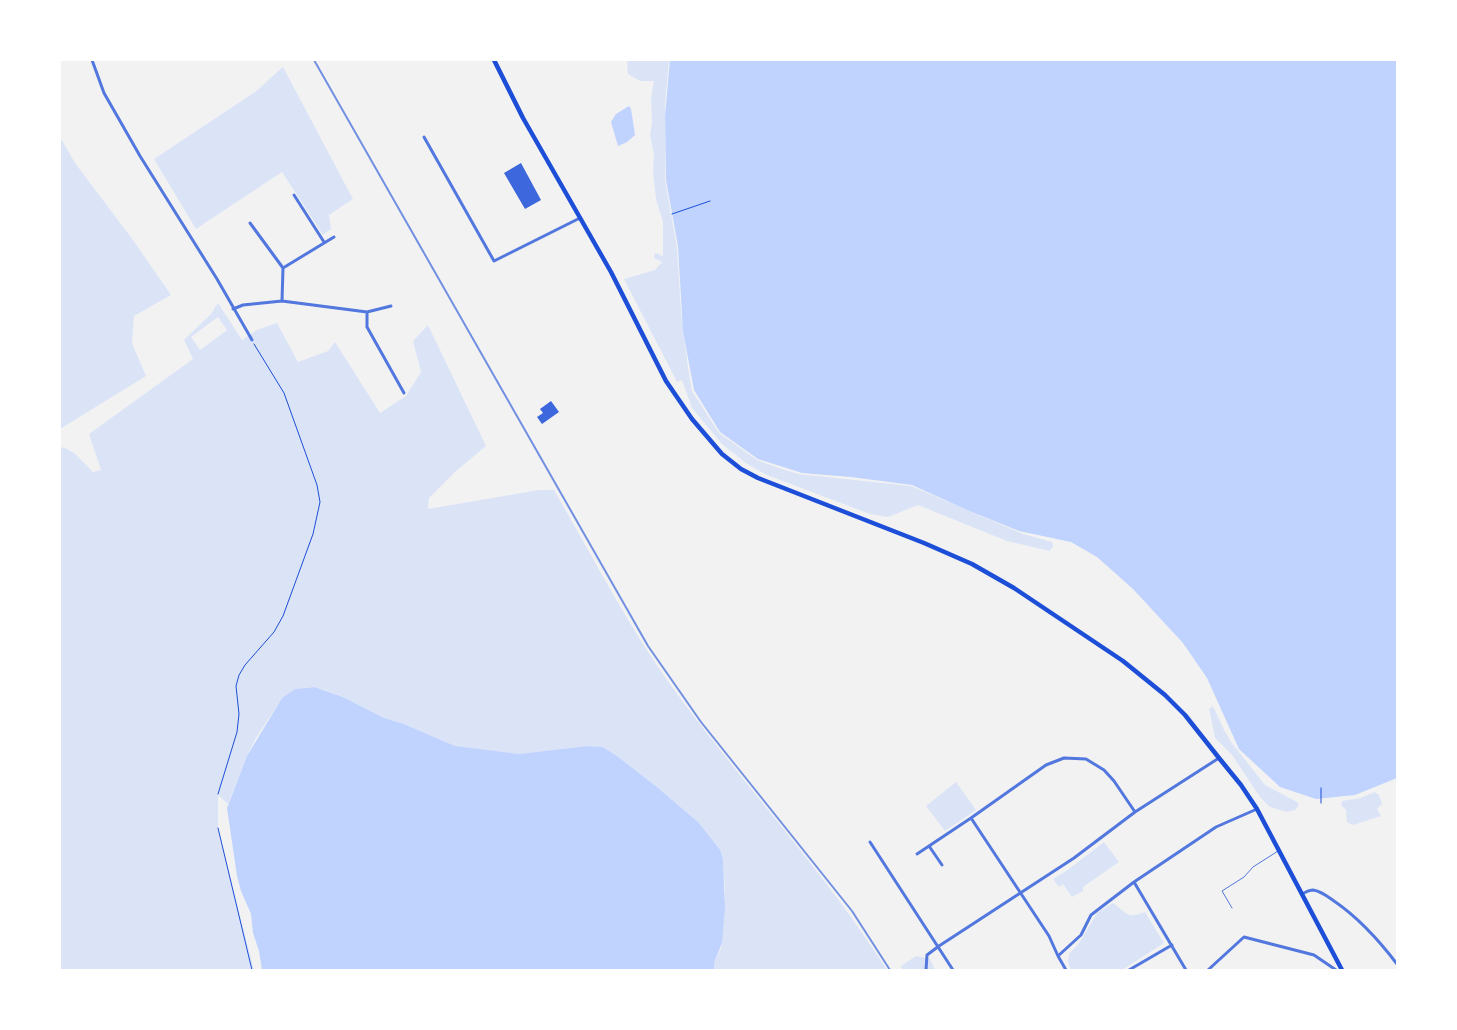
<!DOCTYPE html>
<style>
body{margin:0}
#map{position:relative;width:1457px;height:1030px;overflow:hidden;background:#f2f2f2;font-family:"PT Sans",sans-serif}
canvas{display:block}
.frame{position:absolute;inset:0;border:61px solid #fff;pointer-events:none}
</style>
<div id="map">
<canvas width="1457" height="1030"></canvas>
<div class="frame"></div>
</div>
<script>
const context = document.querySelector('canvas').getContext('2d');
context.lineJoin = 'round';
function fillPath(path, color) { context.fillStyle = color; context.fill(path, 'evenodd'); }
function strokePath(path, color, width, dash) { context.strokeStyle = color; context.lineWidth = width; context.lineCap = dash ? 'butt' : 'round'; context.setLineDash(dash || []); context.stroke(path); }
fillPath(new Path2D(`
 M627,60H669L665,105V180L677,248L681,311L688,367L692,391L719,433L757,460L779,468L798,474L911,486L1023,534L1052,542L1053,546L1050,551L1007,541L918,505L888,517L870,514L767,475L747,464L722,444L692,408L682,380L677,382L624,279L655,270L662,262L654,258L655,253L663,256V222L656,199L653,171L654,155L650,135L652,123L651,98L654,81H640L628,74Z
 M283,67L353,199L329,215L331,229L323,235L282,172L196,229L154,159L255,92C265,84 273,75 283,67Z
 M60,137L75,163L133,240L171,295L134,316L132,343L146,376L60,429Z
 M218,303L242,340L257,330L277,323L298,362L328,351L335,342L380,413L406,396L421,372L413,341L428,325L486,446L456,471L429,498L428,509L539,490H554C593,557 629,628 675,691C744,785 824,871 887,970H714V963L721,948L722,937L725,891L723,859L698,822L657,787L617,756L603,747L587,746L519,754L468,749L455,746L404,724L384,718L343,697L325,690L315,687L295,689L282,698L256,738L247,756L228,804L218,795V828L254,970H60V449L63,447L74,453L93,472L101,470L89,434L193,359L184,340L211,314ZM218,317L227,330L200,350L191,337Z
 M1213,706L1224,730L1231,742L1265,785L1297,802L1299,805L1295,810L1287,812L1270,807L1260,797L1232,755L1215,738L1209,709Z
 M956,782L976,810L945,831L926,806Z
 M1375,792L1379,795L1382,804L1377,809L1381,816L1353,825L1347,822L1346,810L1341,805L1342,801L1360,798Z
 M1104,842L1119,862L1083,887V891L1072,897L1063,884L1059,887L1053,879L1069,869Z
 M1113,903C1128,914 1127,919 1145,912L1164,943L1122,970H1071L1068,962L1069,954L1079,943L1097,913Z
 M916,956L930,959L935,970H902L901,966Z`), '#dbe4f7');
fillPath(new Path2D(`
 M670,60H1397V778L1355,795L1316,799L1280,787L1239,749L1207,678L1183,643L1133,589L1097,557L1071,542L1019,531L967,510L912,485L851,477L802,473L758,459L720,432L694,390L683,331L678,246L666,180L665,116Z
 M629,106L631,109L635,135L627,142L618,146L611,122L616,114Z
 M315,687L343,697L384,718L404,724L455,746L519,754L587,746L603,747L617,756L657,787L698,822L720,850L723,859L725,908L722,943L714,963V970H262L259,951L253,933L251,914L241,891L237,876L227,808L247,756L282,698L295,689Z`), '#bfd3fe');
fillPath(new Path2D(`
 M521,163L541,200L525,209L504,173Z
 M551,401L559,412L542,424L537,417L543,413L540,409Z`), '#3d67dc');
strokePath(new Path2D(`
 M672,214L710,201
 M1321,788V803
 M218,794L237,732L239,714L236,686L239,675L245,665L274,632L283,616L313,534L320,502L317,485L284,393L254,344
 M218,828L252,970`), '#1d4ed8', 1);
strokePath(new Path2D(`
 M1232,908L1222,891L1244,877L1253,867L1278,851`), '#5277de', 1);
strokePath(new Path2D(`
 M92,60L104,93L140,156L217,279L252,340
 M424,137L494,261L580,218
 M294,195L324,242
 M250,223L283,268
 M282,301L283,268L334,237
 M233,309L243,305L282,301L367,312L391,306
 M367,312V327L404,393
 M870,842L953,970
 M929,846L942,865
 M917,854L971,818
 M1134,882L1186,970
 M1302,894C1306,892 1309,890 1313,890C1321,891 1327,896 1334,901C1359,918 1378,939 1397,964
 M1058,956L1081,935L1091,915L1134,882L1216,827L1257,809
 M926,970L927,955L939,946L1074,858L1135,812L1219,758
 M1066,970L1058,956L1049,936L971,818L1046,765L1064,758L1086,759L1104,770L1114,781L1135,812
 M1129,970L1172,945
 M1208,970L1244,937L1314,955L1336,970`), '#5277de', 3);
strokePath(new Path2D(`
 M494,60L523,118L611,272L666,381L692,419L722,454L741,469L758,478L924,543L972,564L1014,588L1123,661L1165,695L1185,715L1219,758L1241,785L1257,809L1342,970`), '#1d4ed8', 4.5);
strokePath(new Path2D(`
 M314,60L648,646L701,722L852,911L890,970`), '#7290e2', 2);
</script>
